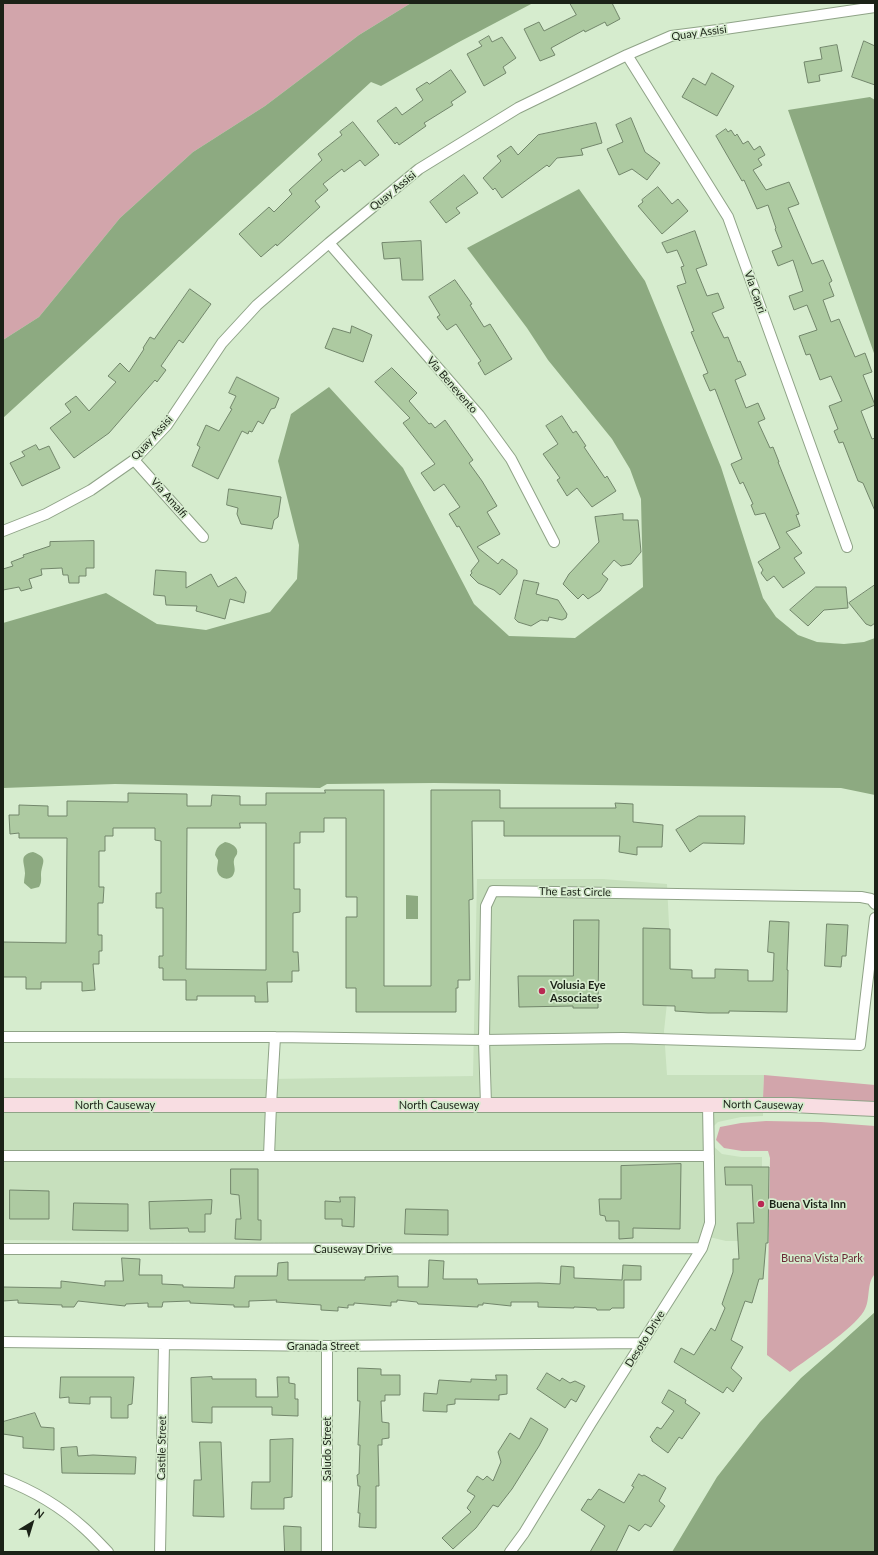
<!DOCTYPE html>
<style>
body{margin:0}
#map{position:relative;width:878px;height:1555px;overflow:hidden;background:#d6ecce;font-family:Lato,sans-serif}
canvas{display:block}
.frame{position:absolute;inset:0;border:4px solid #1b2217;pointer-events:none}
.north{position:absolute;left:12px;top:1503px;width:40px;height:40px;-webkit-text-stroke:3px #d6ecce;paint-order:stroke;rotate:38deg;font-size:11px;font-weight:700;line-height:16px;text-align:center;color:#1b2217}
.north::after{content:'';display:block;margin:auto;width:14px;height:18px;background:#1b2217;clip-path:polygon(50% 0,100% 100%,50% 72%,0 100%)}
</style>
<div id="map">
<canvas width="878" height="1555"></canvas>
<div class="frame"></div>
<div class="north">N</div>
</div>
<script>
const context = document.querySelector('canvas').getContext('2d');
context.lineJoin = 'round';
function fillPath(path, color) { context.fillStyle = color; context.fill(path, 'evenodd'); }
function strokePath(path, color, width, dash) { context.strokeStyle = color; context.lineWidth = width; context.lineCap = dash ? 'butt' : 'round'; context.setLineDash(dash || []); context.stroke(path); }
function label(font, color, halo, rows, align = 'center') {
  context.font = font + ' Lato,sans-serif'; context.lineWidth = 3.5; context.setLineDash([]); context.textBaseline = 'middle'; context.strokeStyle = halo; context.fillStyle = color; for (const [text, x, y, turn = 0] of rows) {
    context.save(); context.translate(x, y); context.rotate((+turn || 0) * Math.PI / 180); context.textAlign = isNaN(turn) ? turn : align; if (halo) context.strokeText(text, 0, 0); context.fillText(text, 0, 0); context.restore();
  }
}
fillPath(new Path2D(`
 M477,879H603L667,884L671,966L664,1031L667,1075H764L763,1098H3V1078L269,1079L473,1076Z
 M3,1112H763V1116L741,1117L718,1122L714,1126L710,1141L712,1145L722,1154L741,1157H762V1241H726L705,1236L701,1237L699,1242L322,1243L3,1240Z`), '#c7e0bd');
fillPath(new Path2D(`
 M3,3H411L359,35L265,106L193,152L120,218L39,317L3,340Z
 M764,1075L875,1085V1102L763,1098Z
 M766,1121L821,1122L875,1126V1274C866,1283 871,1300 864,1311C852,1330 810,1357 790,1372L767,1355L770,1158L768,1151H742L724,1148L716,1140L720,1127L741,1123Z`), '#d2a5ab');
fillPath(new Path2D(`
 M411,3H533L459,42L381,86L371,82L3,418V340L39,317L120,218L193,152L265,106L359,35Z
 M870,97L875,100V356L788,110Z
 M579,189L645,281L721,467L763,598L776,617L798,635L817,642L844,644L864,642L875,638V795L841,788L434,783L327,784L320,788L115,784L3,788V623L106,593L157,624L206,630L270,612L297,579L299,545L278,461L291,414L329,387L403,468L474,604L509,636L575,638L643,587L641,499L630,469L612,439L548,360L527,328L467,248Z
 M225,842C231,843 239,847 237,854C236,856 234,858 234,860C233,864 236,869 234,873C232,881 221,880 218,873C216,869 218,865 218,860L215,855C216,848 219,845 225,842Z
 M33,852C49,858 42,862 41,874C41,879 42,882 39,887L31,889L24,883C24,879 25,876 25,873C25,863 18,855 33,852Z
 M406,895L418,896V919H406Z
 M875,1312V1552H672L717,1477L760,1422L801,1378L833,1350Z`), '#8daa81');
const building = new Path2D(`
 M570,3H612L620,19L607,26L605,22L585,32L584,30L551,48L555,55L540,61L524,29L539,22L544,31L576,15Z
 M489,36L492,42L502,37L516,58L503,67L506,73L484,86L467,54L482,46L479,42Z
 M864,41L875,46V85L852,77Z
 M837,45L842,71L819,75L820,81L808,83L804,62L822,59L820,48Z
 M451,70L466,92L451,102L453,105L424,123L426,126L399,145L397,142L395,144L377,121L396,107L402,115L423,100L416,89L427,82L429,84Z
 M712,73L734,86L717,116L682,97L693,78L705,85Z
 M631,118L645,152L660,163L647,180L632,169L619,175L607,149L623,142L616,125Z
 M353,122L379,155L365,166L360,160L344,172L342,169L323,184L328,190L315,201L320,207L277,246L276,244L261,257L239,234L269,207L274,212L292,194L289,190L322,160L318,154L342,135L340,132Z
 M596,123L602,143L581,149L583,155L557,158L549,167L547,165L502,198L495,188L493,190L483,178L501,161L497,156L511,146L518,155L538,135Z
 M726,129L728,132L731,130L735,136L737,134L743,144L748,141L754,150L760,146L765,155L758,159L762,165L753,170L766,190L789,182L799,204L788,208L812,264L823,260L832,281L829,283L834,296L823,300L831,322L839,319L855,357L865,353L872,372L863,375L875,405L861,411L872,439L875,438V511L863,483L858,481L843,442L839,443L834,431L838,429L829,406L842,401L831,376L820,380L810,354L806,355L799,336L817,330L807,305L794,310L789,296L803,291L793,260L778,266L772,251L782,247L775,229L776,228L768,205L757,209L744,180L742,181L716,136Z
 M464,175L478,193L456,208L460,213L446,223L430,202Z
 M658,187L672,204L678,199L688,211L662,234L638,206L643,202L642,200Z
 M695,231L707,265L696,269L707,296L718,293L724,308L712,313L724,338L728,337L738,362L740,361L746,375L735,380L746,408L758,403L765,419L758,422L770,448L773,447L779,462H778L799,514L796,515L800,526L786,532L802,553L794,558L805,573L783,588L774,576L767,581L761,573L763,570L758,562L780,548L765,513L755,515L751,505L753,504L743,482L740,484L731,464L742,459L715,389L710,391L703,375L708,373L691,332L694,331L677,286L686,283L681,267L684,266L677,250L667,253L662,243Z
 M421,241L423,280H402L400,258L384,259L382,243Z
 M455,280L472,304L470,305L484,327L490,324L512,359L485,375L478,363L481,361L456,324L447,330L437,317L440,315L429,297Z
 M190,289L211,304L183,343L179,340L161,366L166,370L157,382L155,380L109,433L74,458L50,428L71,412L65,404L76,396L89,411L116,382L108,376L120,363L129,372L144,349L143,348L150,337L154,339Z
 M352,326L372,335L363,362L325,348L333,328L350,333Z
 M392,368L417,393L409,401L429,424L431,423L435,428L445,420L473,460L469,463L482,481L497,506L487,512L500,534L477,547L498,564L502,559L517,570V574L500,595L494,590L478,583L470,575L472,573L471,571L479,561L459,526L457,527L449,514L460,507L444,484L434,491L421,473L435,464L403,423L410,418L375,382Z
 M237,377L279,398L275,408L271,409L263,424L258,421L252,432L249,431L248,434L242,431L218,479L192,466L200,447L197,445L206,425L219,431L232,409L230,408L236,396L229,393Z
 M562,416L573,433L576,431L586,446L584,447L605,478L607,476L616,491L592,507L577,488L567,496L557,480L560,478L543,454L558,444L546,426Z
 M36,445L39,450L49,446L60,468L22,486L10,463L25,456L22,452Z
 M229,489L281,497L278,517L274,520L272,529L241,524L237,514L238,508L227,505Z
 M623,514V520H638L641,552L631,564L621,566L614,560L602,574L608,579L600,591L588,599L583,594L578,599L563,584L569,574L599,542L595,517Z
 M94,541V568H86V576H79V583H69L68,575H63L62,568L41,569L42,575L29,579L32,588L21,591L19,587L3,590V569L13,566L11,562L24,557L23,555L50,546V542Z
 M156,570L186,572V588L211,574L218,587L236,577L246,592L244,603L230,599L225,619L196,611L197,606L166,605L165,596L154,595Z
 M524,580L539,583L536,594L558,600L567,614L566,618L562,620L549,617L548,621L541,620L531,626L518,622L515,619Z
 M875,585V623L871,626L866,624L849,603Z
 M816,587H846L848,608L824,610L808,626L790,610Z
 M325,790H384V986H431V790H500V808H616L615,803L633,804V822L663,825L662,847H637V855L619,852L620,836H504V821H472L473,899L469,900L470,980H458V988H456V1012H356V988H346V917H357V897H346V818H324V832H300V843H294V889H300V912L293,913V952H298L299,971H292V982H267L268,1002H255V996H197V1000H186V980H163V968H159V956H163V908H156V893H161V841L155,840V828H113V836H105V851H99V887H104L103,903H98V935H102V951H99V964H93L95,990L82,991V982H41V989H26V977H3V942L66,943L67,838H19V833L10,834L9,815H19V805L48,806V816H67V801L128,802V793L187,794V806H211L212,795L240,796V805H266V793H325ZM240,823H266V970L186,969L187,828H240Z
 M699,816H745L744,844L703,843L690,852L676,830Z
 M574,920H599L598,1008H573V1006L519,1007L518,976H573Z
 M770,921L789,922L787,970H788L787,1012L729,1011V1013H708L675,1011V1006L643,1005V928L670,929V969L692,970V978H715V969L748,970V981H773L774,953L768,952Z
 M827,924L848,925L846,956H842L841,967L825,966Z
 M681,1164L680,1229L633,1228V1238L619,1239V1221H606L605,1216L600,1215L599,1199H621V1166Z
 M725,1167H769L768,1243H766L763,1279H759L752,1303L745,1301L731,1340L743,1347L731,1368L742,1378L733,1392L727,1387L723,1393L674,1362L681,1348L694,1355L711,1328L715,1331L725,1308L722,1304L733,1272V1259H739L737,1223H754L752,1185H726Z
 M231,1169H258V1220H261V1240L235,1239L236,1219H241L239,1195L231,1194Z
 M10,1190L49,1191V1219H10Z
 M340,1197H355L354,1227L342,1226V1219H325V1201L340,1202Z
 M212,1200L211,1214H205V1232H189L188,1228L150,1229L149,1202Z
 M74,1203L128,1204V1231L73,1230Z
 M406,1209L448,1210V1235L405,1234Z
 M122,1258L140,1259L139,1275H162V1284L183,1285V1287L234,1288L235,1276H277L278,1263L288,1262V1280H365V1277L398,1276V1287H428L429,1260L444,1261L443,1279H477L478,1284L539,1283L560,1284L561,1266L574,1267V1278L622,1280L623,1265L641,1266V1280H624V1308H612L610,1310H597L596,1308L574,1307V1308L538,1307V1302H511V1306L483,1303V1305H478V1307L418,1304L417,1302L397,1300V1302H391V1306L354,1303V1305H348V1308L338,1307V1311L321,1310V1305L276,1302L277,1300L249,1301V1307H234V1305L190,1303V1301L163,1302L162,1307H148V1303L126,1304L125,1306L78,1301L74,1307H62V1305L18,1303V1300L3,1301V1287L61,1288V1281L105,1286V1281H123Z
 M358,1368L381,1369V1375H400V1395H385V1401H381L382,1422L389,1423V1438L382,1439V1445H378L379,1486H376V1528L359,1527L360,1513H358L360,1486H358L357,1475L359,1474L360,1445H358L360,1401H358Z
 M547,1373L560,1381L562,1378L570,1383L575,1381L585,1386L576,1402L571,1399L565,1408L537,1389Z
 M496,1375H507V1394L499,1395V1400L455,1399V1404L447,1405V1412L423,1411L424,1393L437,1394L439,1380L471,1382V1379L496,1380Z
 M61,1377H134L132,1404L128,1405V1418H111V1397H90V1404L69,1403V1397L60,1398Z
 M212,1377V1379H256V1397H278L277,1377H289V1383L295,1384V1399H298V1416L272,1415V1407H212V1423L192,1422L191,1378Z
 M669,1390L686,1400L685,1403L700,1413L682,1439L679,1437L668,1453L652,1441V1439L650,1437L657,1427L661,1429L674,1411L662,1403Z
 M35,1413L41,1427L54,1428V1450L23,1448V1437L3,1434V1422Z
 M531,1418L548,1429L539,1446L512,1489L498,1507L493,1505L476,1528L453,1549L442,1538L471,1512L467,1508L475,1496L467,1491L477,1476L483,1480L487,1476L493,1481L501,1462L498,1452L510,1433L519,1439Z
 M293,1439L292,1497L284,1498V1509H251L252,1482H270V1440Z
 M200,1442H221L224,1517L193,1516L194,1480H201Z
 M77,1447L78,1456L93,1455L136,1457L135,1474L62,1473L61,1448Z
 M639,1474L642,1476L644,1475L666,1488L659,1501L665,1506L651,1527L645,1524L639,1531L629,1525L616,1552H590L605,1526L581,1510L588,1499L591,1500L599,1489L624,1503L634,1487L632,1486Z
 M284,1526L301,1527V1552H285Z`);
fillPath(building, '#adcaa1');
strokePath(building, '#72866b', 1);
const street = new Path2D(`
 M627,55L728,217L847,547
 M329,243L479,415L511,459L554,542
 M134,460L203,537
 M3,531L46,514L91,490L134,460L167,425L222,343L257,305L329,243L419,169L518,108L627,55L671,36L718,30L875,7
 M3,1037H275L484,1040L623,1038L860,1045L875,918
 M486,1105L484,1040L486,906L493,891L861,897L871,899L875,904
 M3,1156H709
 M269,1156L271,1105L275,1037
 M3,1249L702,1248
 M3,1342L327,1346L642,1343
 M3,1479C32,1490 61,1507 84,1528C92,1535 100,1544 108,1552
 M160,1552L164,1344
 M327,1552V1346
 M510,1552L524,1533L591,1423L702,1248L710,1223L708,1105`);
const secondary = new Path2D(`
 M3,1105H791L875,1109`);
strokePath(street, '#8fa387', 12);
strokePath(secondary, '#8fa387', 16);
strokePath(street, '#fff', 10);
strokePath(secondary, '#f8dde2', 14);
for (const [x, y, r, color] of [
 [542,991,4,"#b92953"],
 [761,1204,4,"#b92953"]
]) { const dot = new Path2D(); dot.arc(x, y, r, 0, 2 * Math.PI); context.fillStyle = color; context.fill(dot); strokePath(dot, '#d6ecce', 1.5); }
label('11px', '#1b2217', '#d6ecce', [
 ["Quay Assisi",699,33,-8],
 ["Quay Assisi",393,191,-39],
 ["Via Capri",755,292,70],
 ["Via Benevento",452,385,49],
 ["Quay Assisi",152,438,-48],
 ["Via Amalfi",169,498,48],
 ["The East Circle",575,892,1],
 ["North Causeway",115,1105],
 ["North Causeway",439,1105],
 ["North Causeway",763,1105,1],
 ["Causeway Drive",353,1249],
 ["Desoto Drive",645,1339,-58],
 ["Granada Street",323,1346],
 ["Castile Street",162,1448,-89],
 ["Saludo Street",327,1449,-90]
]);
label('bold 11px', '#1b2217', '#d6ecce', [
 ["Volusia Eye",550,985],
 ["Associates",550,998],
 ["Buena Vista Inn",769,1204]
], 'left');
label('11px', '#6a2836', '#d6ecce', [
 ["Buena Vista Park",822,1258]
]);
</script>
